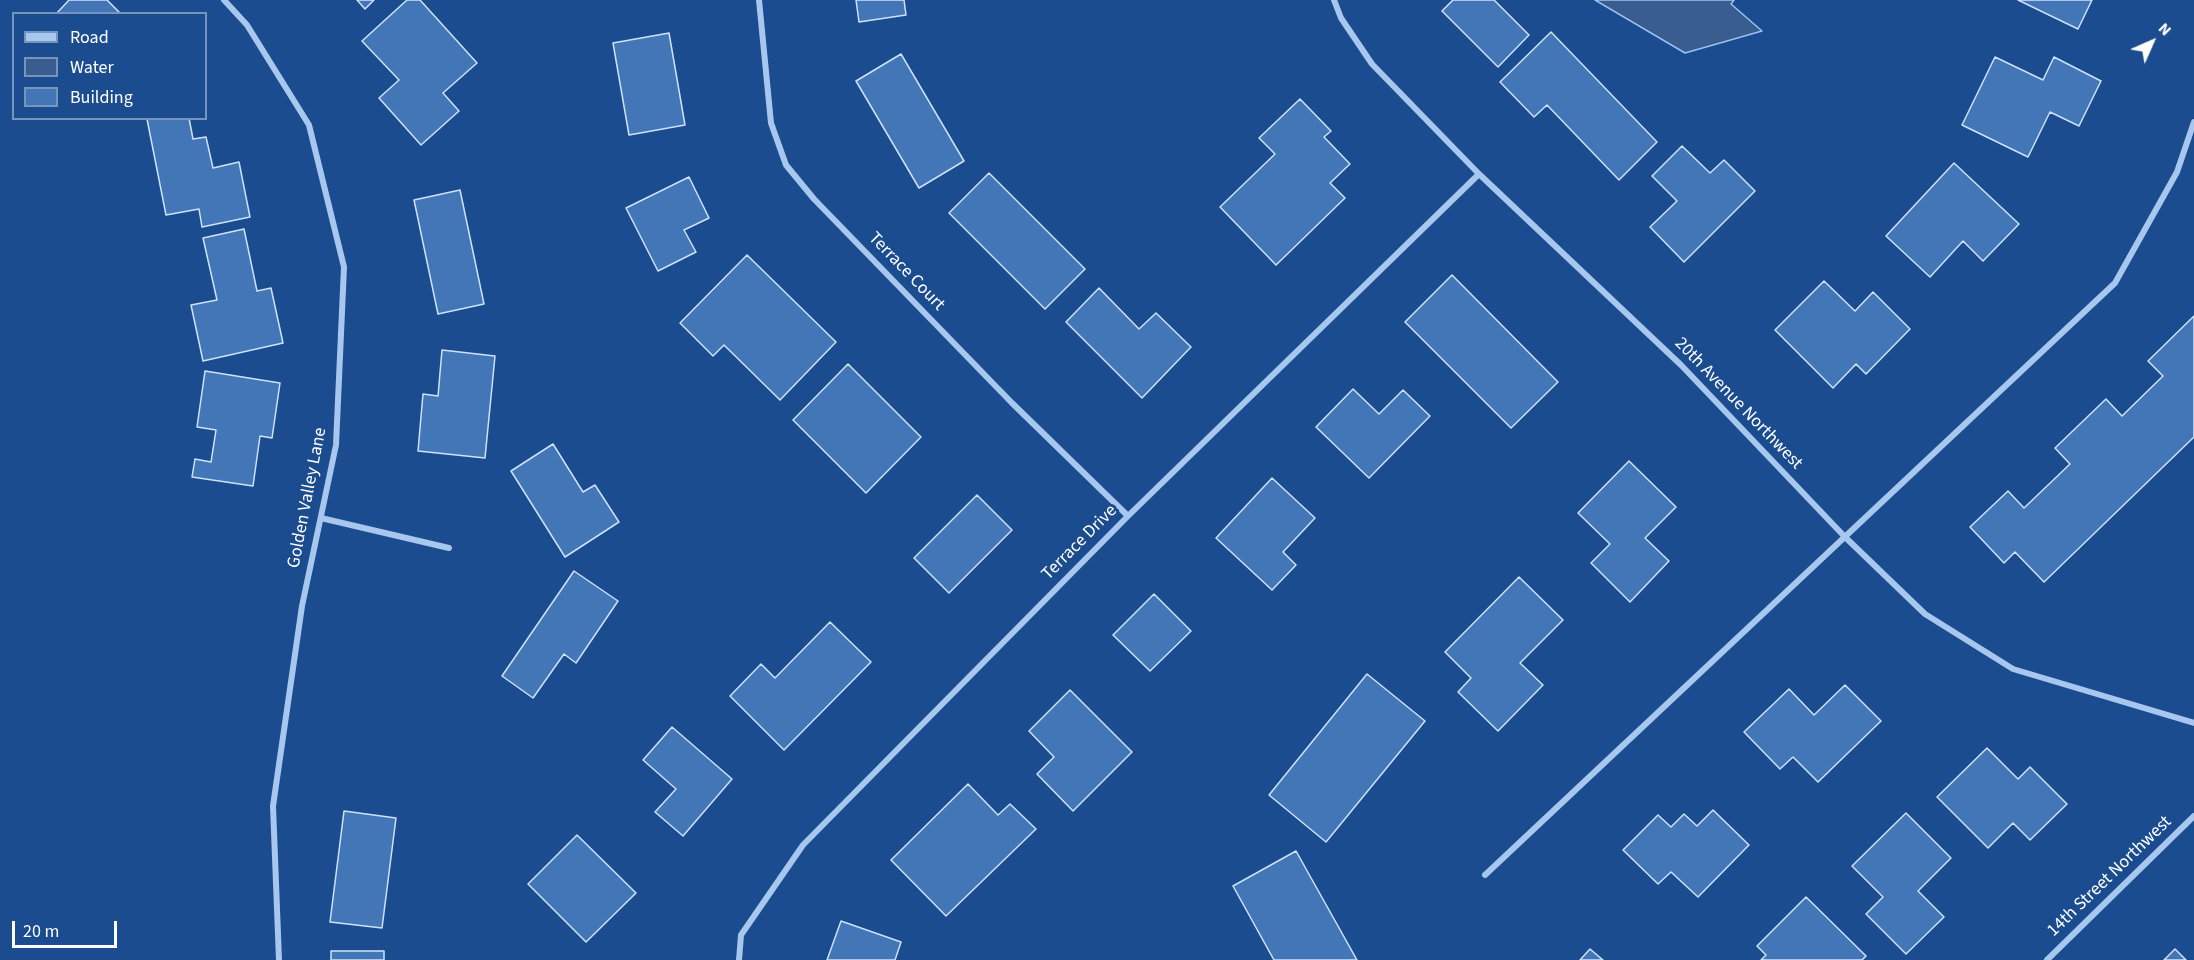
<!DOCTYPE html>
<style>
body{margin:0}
#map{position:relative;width:2194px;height:960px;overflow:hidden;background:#1a4c8f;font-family:"Source Sans 3",sans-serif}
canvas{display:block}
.legend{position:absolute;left:12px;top:12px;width:195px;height:108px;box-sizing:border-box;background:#1a4c8f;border:2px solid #7694bc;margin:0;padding:8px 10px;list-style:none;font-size:18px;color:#fff}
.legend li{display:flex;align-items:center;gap:12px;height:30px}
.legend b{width:30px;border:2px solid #7694bc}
.north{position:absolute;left:2122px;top:12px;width:60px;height:60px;-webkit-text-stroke:4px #1a4c8f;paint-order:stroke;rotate:45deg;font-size:16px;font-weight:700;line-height:24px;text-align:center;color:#fff}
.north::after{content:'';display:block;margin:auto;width:21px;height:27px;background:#fff;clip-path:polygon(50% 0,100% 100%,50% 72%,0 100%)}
.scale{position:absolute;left:12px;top:921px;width:105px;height:27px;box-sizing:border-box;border:3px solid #fff;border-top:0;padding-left:8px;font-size:18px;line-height:21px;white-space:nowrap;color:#fff;-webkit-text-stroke:4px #1a4c8f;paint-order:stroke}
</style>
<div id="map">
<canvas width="2194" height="960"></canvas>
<ul class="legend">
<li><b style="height:8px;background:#a8c7ee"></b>Road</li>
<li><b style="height:16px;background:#385d8e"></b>Water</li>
<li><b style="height:16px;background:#4376b7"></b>Building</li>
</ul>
<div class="north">N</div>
<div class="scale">20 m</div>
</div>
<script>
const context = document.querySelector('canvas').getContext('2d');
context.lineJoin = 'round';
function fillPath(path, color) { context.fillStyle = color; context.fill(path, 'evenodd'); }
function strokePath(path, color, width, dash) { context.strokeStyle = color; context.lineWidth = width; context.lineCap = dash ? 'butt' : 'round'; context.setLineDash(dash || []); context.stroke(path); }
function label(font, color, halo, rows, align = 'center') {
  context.font = font + ' "Source Sans 3",sans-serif'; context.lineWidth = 6; context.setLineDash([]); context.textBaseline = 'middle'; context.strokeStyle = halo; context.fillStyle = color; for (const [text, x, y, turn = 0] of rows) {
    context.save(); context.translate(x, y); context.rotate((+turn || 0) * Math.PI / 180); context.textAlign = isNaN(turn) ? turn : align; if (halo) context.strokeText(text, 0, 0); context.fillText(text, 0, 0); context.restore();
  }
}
const water = new Path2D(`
 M1595,0H1734L1731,4L1762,31L1685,53Z`);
fillPath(water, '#385d8e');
strokePath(water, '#9bc2f0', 1.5);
const building = new Path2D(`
 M69,0H107L121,14H56Z
 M357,0H374L365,9Z
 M407,0H420L477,63L443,93L459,111L421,145L379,98L399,80L362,41Z
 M856,0H904L906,15L859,22Z
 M1453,0H1494L1529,35L1498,67L1442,11Z
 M2018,0H2092L2078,29Z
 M1551,32L1657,142L1619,180L1547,105L1534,117L1500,82Z
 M669,33L685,125L629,135L613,43Z
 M901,54L964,161L919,188L856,81Z
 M1995,57L2043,80L2054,57L2101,81L2079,126L2050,112L2028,157L1962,125Z
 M1300,99L1331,131L1324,137L1350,164L1330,183L1345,198L1276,265L1220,207L1275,154L1259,138Z
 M189,118L193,139L206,137L213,168L239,162L250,217L202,227L199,209L166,215L147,119Z
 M1682,146L1710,173L1724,160L1755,191L1684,262L1650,227L1677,201L1652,176Z
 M1954,163L2019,224L1983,261L1963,241L1930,277L1886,236Z
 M989,173L1085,269L1045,309L949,213Z
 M689,177L709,218L684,230L696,252L658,271L626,208Z
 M460,190L484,304L438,314L414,200Z
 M244,229L257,291L271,288L283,343L203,361L191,305L217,300L203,238Z
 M747,255L836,342L780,400L724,345L713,356L680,323Z
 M1452,275L1558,382L1511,428L1405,322Z
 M1824,281L1855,311L1873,292L1910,329L1866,374L1856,364L1833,388L1775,330Z
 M1099,288L1139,329L1156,313L1191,347L1142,398L1066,322Z
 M2194,316V437L2044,582L2015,552L2004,563L1970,527L2008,491L2024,508L2070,464L2055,448L2106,399L2122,416L2163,376L2148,361Z
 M442,350L495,356L485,458L418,451L423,394L438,396Z
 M848,364L921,437L866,493L793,420Z
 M205,371L280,383L272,438L260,436L253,486L192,477L195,459L211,462L216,430L197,427Z
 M1353,389L1379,414L1403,390L1430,416L1369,478L1316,427Z
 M553,444L583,492L595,485L619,522L565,557L511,471Z
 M1629,461L1676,507L1645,538L1669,561L1630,602L1591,563L1610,544L1578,513Z
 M1272,478L1315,518L1283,552L1296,565L1272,590L1216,538Z
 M977,495L1012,530L949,593L914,558Z
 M574,571L618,601L576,663L564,654L533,698L502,676Z
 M1519,577L1563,620L1520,663L1543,685L1498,731L1458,692L1471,678L1445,652Z
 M1154,594L1191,631L1150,671L1113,635Z
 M830,622L871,662L784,750L730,696L761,664L775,678Z
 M1367,674L1425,721L1326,842L1269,795Z
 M1845,685L1881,721L1818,782L1793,757L1780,769L1744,732L1789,689L1814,715Z
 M1070,690L1132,752L1073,811L1037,774L1054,757L1029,731Z
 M672,727L732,779L683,836L655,812L676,789L643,760Z
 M1987,748L2018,779L2030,767L2067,804L2030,840L2013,823L1988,848L1937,797Z
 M968,784L998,815L1010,804L1036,829L946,916L891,860Z
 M1713,810L1749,845L1698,897L1671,872L1658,884L1623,850L1658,815L1671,827L1684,814L1697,826Z
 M344,811L396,818L382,928L330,922Z
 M1906,813L1951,858L1918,891L1944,917L1906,954L1866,914L1883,897L1852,866Z
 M577,835L636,893L586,942L528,884Z
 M1296,851L1357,960H1274L1233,886Z
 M1806,897L1866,956L1862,960H1761L1766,955L1757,946Z
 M841,921L901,942L895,960H827Z
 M1590,949L1603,960H1580Z
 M2175,949L2186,960H2164Z
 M331,951H384V960H331Z`);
fillPath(building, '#4376b7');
strokePath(building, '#cee2fa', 1.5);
strokePath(new Path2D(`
 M224,0L247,25L309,125L344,267L336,445L302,606L273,806L279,960
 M759,0L771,123L786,165L814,199L1012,403L1128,516
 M1334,0L1341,18L1372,64L1479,174L1681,365L1845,537L1925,614L2013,669L2194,723
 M321,518L449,548
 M1485,875L2115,283L2177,172L2194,122
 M739,960L741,935L803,845L1128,516L1479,174
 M2047,960L2194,816`), '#a8c7ee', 6);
label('18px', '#fff', '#1a4c8f', [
 ["Terrace Court",906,272,46],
 ["20th Avenue Northwest",1738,404,46],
 ["Golden Valley Lane",308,498,-79],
 ["Terrace Drive",1080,543,-45],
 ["14th Street Northwest",2110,877,-44]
]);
</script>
